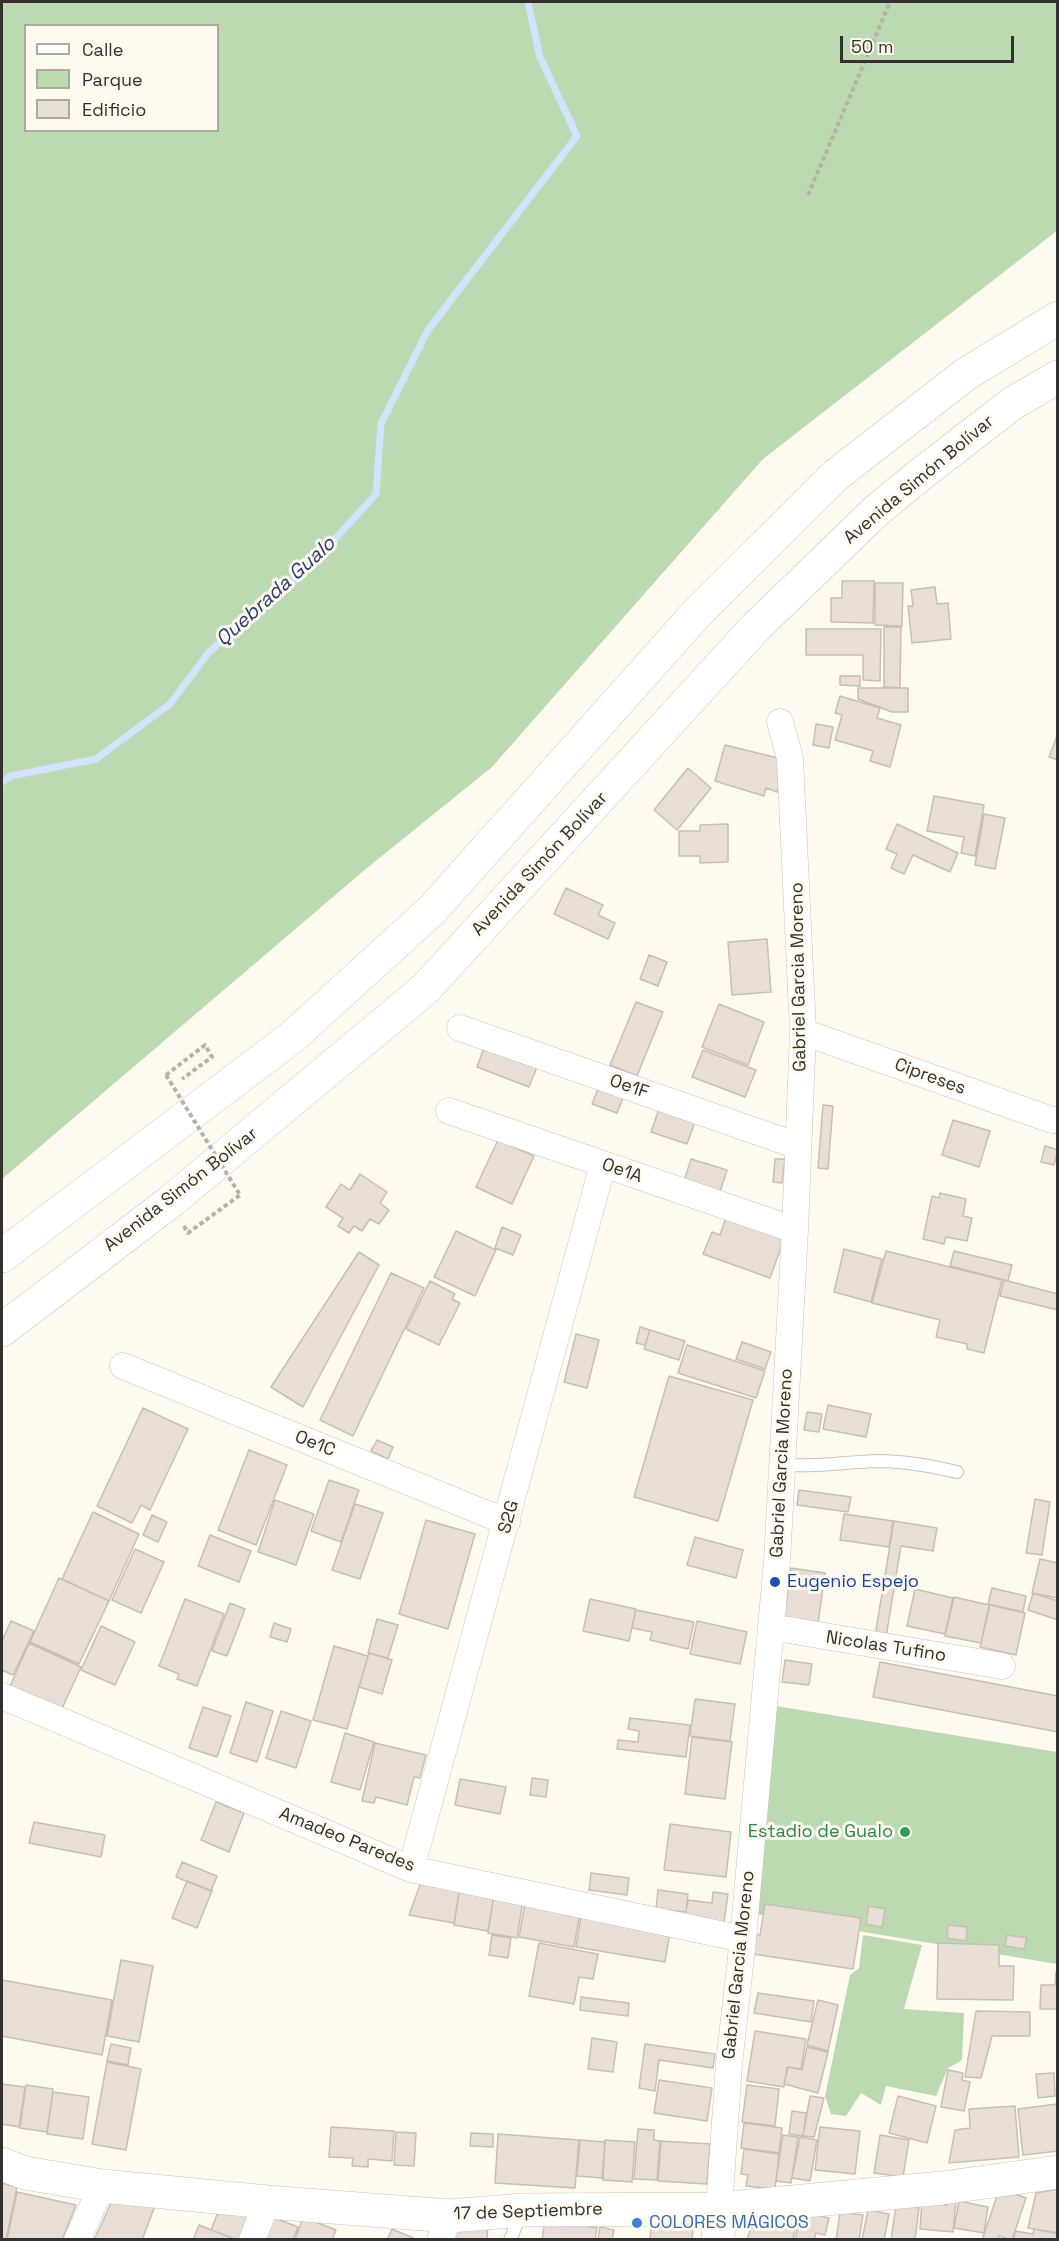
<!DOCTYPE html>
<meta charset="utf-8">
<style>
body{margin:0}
#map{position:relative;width:1059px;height:2241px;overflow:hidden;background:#fffaef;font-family:"Space Grotesk",sans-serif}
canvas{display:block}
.frame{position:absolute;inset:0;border:3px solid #33312d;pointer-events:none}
.legend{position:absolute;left:24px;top:24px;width:195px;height:108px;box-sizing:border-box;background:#fffaef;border:2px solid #adaaa1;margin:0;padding:8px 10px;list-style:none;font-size:18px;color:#33312d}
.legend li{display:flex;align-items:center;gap:12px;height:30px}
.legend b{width:30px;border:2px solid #adaaa1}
.scale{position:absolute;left:840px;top:36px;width:174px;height:27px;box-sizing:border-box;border:3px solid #33312d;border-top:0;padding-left:8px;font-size:18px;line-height:21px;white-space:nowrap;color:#33312d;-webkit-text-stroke:4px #fffaef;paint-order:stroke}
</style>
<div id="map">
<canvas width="1059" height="2241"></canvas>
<div class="frame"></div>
<ul class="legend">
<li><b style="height:8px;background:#fff"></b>Calle</li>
<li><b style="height:16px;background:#bcdab2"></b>Parque</li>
<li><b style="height:16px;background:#e8ded5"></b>Edificio</li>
</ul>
<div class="scale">50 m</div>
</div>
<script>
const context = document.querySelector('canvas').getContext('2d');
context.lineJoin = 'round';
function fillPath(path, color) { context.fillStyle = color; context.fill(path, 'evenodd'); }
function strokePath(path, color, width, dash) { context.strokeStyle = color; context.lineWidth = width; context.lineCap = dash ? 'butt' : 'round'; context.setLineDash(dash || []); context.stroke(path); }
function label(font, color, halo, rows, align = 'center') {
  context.font = font + ' "Space Grotesk",sans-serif'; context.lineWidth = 6; context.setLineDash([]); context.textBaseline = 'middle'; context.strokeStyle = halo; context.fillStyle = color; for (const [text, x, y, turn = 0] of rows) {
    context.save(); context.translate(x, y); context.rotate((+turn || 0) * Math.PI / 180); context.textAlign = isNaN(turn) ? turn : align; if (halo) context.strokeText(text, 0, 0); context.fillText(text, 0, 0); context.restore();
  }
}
fillPath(new Path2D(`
 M2,2H1057L1058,230L763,459L492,767L367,868L2,1179ZM26,26H218V130H26Z
 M770,1705L1057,1752V1964L743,1912Z
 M863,1935L922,1945L904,2009L964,2013L962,2060L948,2068L936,2096L886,2086L881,2105L861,2093L846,2116L831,2114L825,2096L850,1975L859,1968Z`), '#bcdab2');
strokePath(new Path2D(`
 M2,782L11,776L96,759L170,704L209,652L307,570L376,494L381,424L428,330L577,136L540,57L528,2`), '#d3e1fd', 7);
const building = new Path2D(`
 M842,581H874L873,623L831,622V598H842Z
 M875,583H903L902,626L875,625Z
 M935,587L937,604L948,603L951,639L912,643L908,606H913L911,590Z
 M884,627H901L900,688L884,687Z
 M806,629H881L880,681L863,680V655H806Z
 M840,676H860V686L840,685Z
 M858,688H908V712H892L858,699Z
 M840,696L880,708L877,718L901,725L890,767L870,761L873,751L835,740L842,715L835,713Z
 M816,724L833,727L829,748L813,745Z
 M1058,733V760L1049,757Z
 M725,745L786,760L777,792L766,788L764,796L715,781Z
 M688,768L711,788L677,830L654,810Z
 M934,796L984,805L975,856L961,853L964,837L927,831Z
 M984,814L1005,818L995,869L975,865Z
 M728,824V862L700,863V856H679V831H700V825Z
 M897,824L958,853L950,872L913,855L904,874L891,868L897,854L886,849Z
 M566,888L603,905L598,915L615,923L608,939L554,914Z
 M767,939L771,992L732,995L728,942Z
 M649,955L667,962L658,986L640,979Z
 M636,1002L663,1012L637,1076L610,1065Z
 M719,1004L764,1022L748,1065L702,1047Z
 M486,1042L539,1062L529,1087L477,1067Z
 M703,1050L756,1070L745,1097L692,1077Z
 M600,1084L625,1093L617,1113L592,1104Z
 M823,1105L833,1106L828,1169L818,1168Z
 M660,1106L696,1119L687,1144L651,1132Z
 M953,1120L990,1131L979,1167L942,1155Z
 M498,1140L534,1156L512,1204L476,1187Z
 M1045,1146L1058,1150L1054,1165L1041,1162Z
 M691,1159L727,1170L720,1192L684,1181Z
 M775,1159H785L782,1183L773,1182Z
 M360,1174L387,1192L380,1203L389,1210L379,1224L370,1219L362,1231L354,1226L349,1233L338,1226L343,1218L326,1207L341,1184L350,1190Z
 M940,1193L966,1199L963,1216L972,1218L967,1241L946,1237L944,1244L923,1239L932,1196L939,1198Z
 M728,1212L786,1234L770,1278L703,1254L712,1232L720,1235Z
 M502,1227L521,1235L513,1255L495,1248Z
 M456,1231L496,1250L475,1296L434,1277Z
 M844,1249L882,1259L871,1302L834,1292Z
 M886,1251L1002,1280L984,1353L967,1349V1344L936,1337L940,1320L872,1303Z
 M954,1251L1012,1265L1008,1281L950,1266Z
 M359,1252L379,1265L303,1407L271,1387Z
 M391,1273L424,1288L353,1436L320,1420Z
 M1004,1280L1058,1294V1310L1000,1296Z
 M430,1281L455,1294L452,1299L460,1303L439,1345L406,1329Z
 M640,1327L650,1330L645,1345L636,1343Z
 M650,1330L685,1341L679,1360L644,1349Z
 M576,1334L599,1340L587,1388L564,1382Z
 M742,1342L771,1352L765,1369L736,1359Z
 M687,1345L765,1371L756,1398L678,1373Z
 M669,1376L753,1400L718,1521L634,1497Z
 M828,1405L871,1414L866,1437L823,1429Z
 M143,1408L188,1429L150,1510L141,1505L132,1523L97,1506Z
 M807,1412L822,1414L819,1432L804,1430Z
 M377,1440L393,1447L388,1459L371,1451Z
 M249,1450L287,1465L256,1545L218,1530Z
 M329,1480L359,1490L341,1542L311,1531Z
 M799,1490L851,1497L848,1512L797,1505Z
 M1035,1499L1050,1502L1042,1555L1026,1553Z
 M275,1500L314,1514L296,1565L258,1552Z
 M355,1504L383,1513L360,1579L332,1570Z
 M93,1512L139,1534L109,1601L62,1579Z
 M844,1514L893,1521L889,1547L840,1540Z
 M152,1515L167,1522L158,1542L143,1535Z
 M426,1520L475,1534L448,1629L399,1614Z
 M894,1521L937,1528L933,1551L901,1546L886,1637L875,1636Z
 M210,1535L251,1551L239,1582L198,1566Z
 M695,1537L743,1550L736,1578L687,1565Z
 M135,1549L164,1562L141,1613L112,1600Z
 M1040,1559L1058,1563V1598L1032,1593Z
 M791,1568L825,1573L818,1624L784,1619Z
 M59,1578L109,1601L79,1664L30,1642Z
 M992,1588L1026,1596L1023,1612L988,1604Z
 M915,1589L953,1598L945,1634L907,1626Z
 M1033,1593L1058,1601V1620L1028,1610Z
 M954,1597L989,1605L981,1643L945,1636Z
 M185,1599L224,1614L197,1686L177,1679L179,1674L159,1666Z
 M590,1599L636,1609L629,1641L583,1631Z
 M230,1603L245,1609L227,1656L212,1651Z
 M990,1605L1025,1613L1016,1655L980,1647Z
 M636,1610L694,1622L688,1649L650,1640L652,1632L632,1628Z
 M377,1619L398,1625L388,1658L368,1653Z
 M11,1621L34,1631L13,1675L2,1670V1641Z
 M697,1621L747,1632L740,1664L690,1654Z
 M274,1623L291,1629L287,1642L270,1637Z
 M101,1626L135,1642L115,1685L81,1670Z
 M29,1643L81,1667L59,1715L8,1691Z
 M334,1646L368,1656L347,1729L313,1720Z
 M369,1653L392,1660L382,1694L359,1687Z
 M785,1660L812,1664L809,1685L782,1682Z
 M880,1662L1058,1696V1732L873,1697Z
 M695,1699L735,1704L730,1741L690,1736Z
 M246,1702L273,1711L257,1762L230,1753Z
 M203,1707L231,1716L217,1757L189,1748Z
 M281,1711L311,1721L296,1768L266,1758Z
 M630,1718L690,1725L686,1757L617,1749L618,1740L638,1742L639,1731L628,1729Z
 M345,1733L374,1742L360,1790L331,1782Z
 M692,1737L732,1742L725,1799L685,1794Z
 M375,1743L426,1755L420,1778L414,1777L407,1805L376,1797L374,1803L362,1801Z
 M532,1778L548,1780L546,1797L530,1795Z
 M460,1779L506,1787L500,1814L455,1805Z
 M216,1802L244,1813L229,1852L201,1840Z
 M34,1822L105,1835L101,1857L29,1843Z
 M670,1824L731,1832L726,1877L664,1870Z
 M182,1862L217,1876L211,1891L176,1877Z
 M591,1873L629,1878L627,1895L589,1890Z
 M424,1874L461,1880L454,1923L409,1915Z
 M187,1881L212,1891L197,1928L172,1918Z
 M461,1881L495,1887L488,1931L454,1925Z
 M658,1890L688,1894L686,1912L656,1909Z
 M713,1892L728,1894L724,1922L685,1917L688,1900L712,1903Z
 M494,1895L523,1900L517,1938L488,1933Z
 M526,1898L580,1912L574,1947L519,1937Z
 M765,1904L861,1918L853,1969L753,1954L755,1934L760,1935Z
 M869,1906L885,1909L882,1927L866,1924Z
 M582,1911L671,1926L665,1962L576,1947Z
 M948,1925L967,1927L966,1941L947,1938Z
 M492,1935L511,1938L508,1958L489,1955Z
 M1007,1935L1027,1938L1024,1949L1005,1946Z
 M539,1943L598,1954L593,1979L579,1977L574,2004L529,1996Z
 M938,1943L999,1945V1966H1014L1013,2000L937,1999Z
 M121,1960L153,1966L139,2042L107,2036Z
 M1056,1972L1058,2009H1040L1041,1985H1055Z
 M2,1980L112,2000L102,2055L2,2036Z
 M758,1993L814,2001L811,2022L754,2013Z
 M581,1997L629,2003L628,2016L580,2010Z
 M818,2000L838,2005L828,2051L807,2045Z
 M976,2011L1030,2012V2036H992L981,2078L965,2077Z
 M755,2031L806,2039L801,2069L787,2067L784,2087L747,2081Z
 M592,2038L617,2042L613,2072L588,2069Z
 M111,2044L131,2048L128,2065L107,2061Z
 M645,2044L715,2054L713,2068L659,2060L655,2091L639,2088Z
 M807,2047L828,2052L818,2093L784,2084L788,2067L802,2070Z
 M107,2062L141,2069L126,2150L92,2144Z
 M948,2070L963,2073L962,2080L970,2082L964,2111L941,2107Z
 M1054,2073L1055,2096L1038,2098L1036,2074Z
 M659,2080L712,2088L707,2121L654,2113Z
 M2,2084L25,2087L19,2127L2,2124Z
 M26,2085L53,2089L47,2132L20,2128Z
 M747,2085L779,2089L775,2126L742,2122Z
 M53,2092L89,2097L83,2139L47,2134Z
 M810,2096L824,2098L814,2137L803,2136Z
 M898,2096L936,2106L927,2143L889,2133Z
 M1057,2104L1058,2151L1023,2155L1018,2109Z
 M1015,2106L1019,2157L949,2163L955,2130L970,2128L969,2109Z
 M792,2111L806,2113L803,2136L789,2134Z
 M744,2123L782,2128L779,2153L741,2148Z
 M331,2127L394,2131L392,2161L368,2159V2167L352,2166L353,2158L329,2157Z
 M820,2127L860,2131L855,2174L815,2170Z
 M638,2129L654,2130V2140L660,2141L657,2180L634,2179Z
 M396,2132L416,2133L414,2166L394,2165Z
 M471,2133L493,2134V2147L470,2146Z
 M498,2134L579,2140L575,2188L495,2183Z
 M783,2135L798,2137L791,2183L776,2181Z
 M880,2135L909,2140L903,2177L874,2173Z
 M800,2137L817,2140L810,2181L792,2178Z
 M580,2140L605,2142L602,2178L577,2176Z
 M605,2140L635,2142L632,2182L603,2180Z
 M661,2141L710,2144L707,2184L658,2181Z
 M744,2149L779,2154L775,2189L746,2186L748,2175L741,2174Z
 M2,2183L17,2187L6,2240H2Z
 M1058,2189V2233L1028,2228L1036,2193Z
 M17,2192L76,2205L62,2240H7Z
 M1012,2193L1026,2198L1012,2240L999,2236L998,2240H982L997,2196Z
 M114,2197L156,2203L142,2240H94Z
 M947,2199L956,2200L953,2232L920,2229L922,2202L947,2205Z
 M959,2201L988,2207L984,2233L954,2228Z
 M222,2202L256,2215L247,2240H237L211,2230Z
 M896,2205L919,2208L915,2240H891Z
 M868,2210L889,2214L884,2240H862Z
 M801,2212L829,2218L825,2235L816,2233L814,2240H795Z
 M840,2212L863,2215L859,2240H836Z
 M265,2214L298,2227L293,2240H255Z
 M303,2217L336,2230L332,2240H295Z
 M545,2219L597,2228L595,2240H542Z
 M779,2224L795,2227L793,2240H747L751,2227L770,2229Z
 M199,2225L237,2240H193Z
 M488,2225L487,2240H444L449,2229Z
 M651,2225L693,2228L692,2240H650Z
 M600,2227L614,2230L612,2240H598Z
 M392,2229L418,2240H387Z
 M1034,2229L1058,2234L1057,2240H1014L1015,2231L1033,2234Z`);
fillPath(building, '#e8ded5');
strokePath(building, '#c8beb5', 1.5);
const lane = new Path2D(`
 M782,1465C815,1467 846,1462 879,1461C905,1461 931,1466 957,1472
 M510,2240L521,2214`);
const street = new Path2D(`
 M460,1028L798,1146
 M803,1032L1052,1120H1058
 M449,1111L795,1230
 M123,1366L507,1522
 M771,1627L1002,1666
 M2,1696L411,1869L743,1939
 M411,1869L603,1164
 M719,2209L729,2064L743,1939L777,1561L795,1230L803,1032L790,758L780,722
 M77,2240L102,2186
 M252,2240L267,2202
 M440,2240L450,2216`);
const secondary = new Path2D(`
 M2,2164L25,2173L102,2186L267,2202L450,2216L523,2210L719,2209L942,2188L1058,2172
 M718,2240L719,2209`);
const highway = new Path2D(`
 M2,1256L291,1038L432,910L698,612L836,475L966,374L1058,318
 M2,1330L170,1202L425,989L755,628L876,511L921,474L1013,403L1058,377`);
strokePath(lane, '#c8c4b9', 14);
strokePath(street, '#c8c4b9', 27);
strokePath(secondary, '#c8c4b9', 34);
strokePath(highway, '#c8c4b9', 34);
strokePath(new Path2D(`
 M808,195L890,2
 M166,1075L205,1045L212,1057L182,1079
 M184,1226L188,1233L240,1195`), '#b7b3aa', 4, [4.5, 3]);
strokePath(lane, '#fff', 12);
strokePath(street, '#fff', 26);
strokePath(secondary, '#fff', 33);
strokePath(highway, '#fff', 33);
strokePath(new Path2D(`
 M166,1075L240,1195`), '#b7b3aa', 4, [4.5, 3]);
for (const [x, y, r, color] of [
 [775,1582,6,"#1a4fb4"],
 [905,1832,6,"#2e9e5b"],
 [637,2223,6,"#3f7fe0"]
]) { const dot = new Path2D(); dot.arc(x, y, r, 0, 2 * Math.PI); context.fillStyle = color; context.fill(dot); strokePath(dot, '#fffaef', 2); }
label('18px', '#33312d', '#fffaef', [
 ["Avenida Simón Bolívar",919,480,-40],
 ["Avenida Simón Bolívar",540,864,-47],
 ["Gabriel Garcia Moreno",799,977,-91],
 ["Cipreses",930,1077,20],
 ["Oe1F",629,1087,19],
 ["Oe1A",622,1171,19],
 ["Avenida Simón Bolívar",181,1190,-38],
 ["Oe1C",315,1444,22],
 ["Gabriel Garcia Moreno",782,1463,-87],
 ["S2G",509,1517,-75],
 ["Nicolas Tufino",886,1647,9],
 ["Amadeo Paredes",347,1840,22],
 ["Gabriel Garcia Moreno",739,1965,-84],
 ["17 de Septiembre",528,2212,-2]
]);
label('18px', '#164399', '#fffaef', [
 ["Eugenio Espejo",787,1582]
], 'left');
label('18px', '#27864d', '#fffaef', [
 ["Estadio de Gualo",893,1832]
], 'right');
label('18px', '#366cbe', '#fffaef', [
 ["COLORES MÁGICOS",649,2223]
], 'left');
label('italic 20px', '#233c72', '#fffaef', [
 ["Quebrada Gualo",276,592,-42]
]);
</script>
